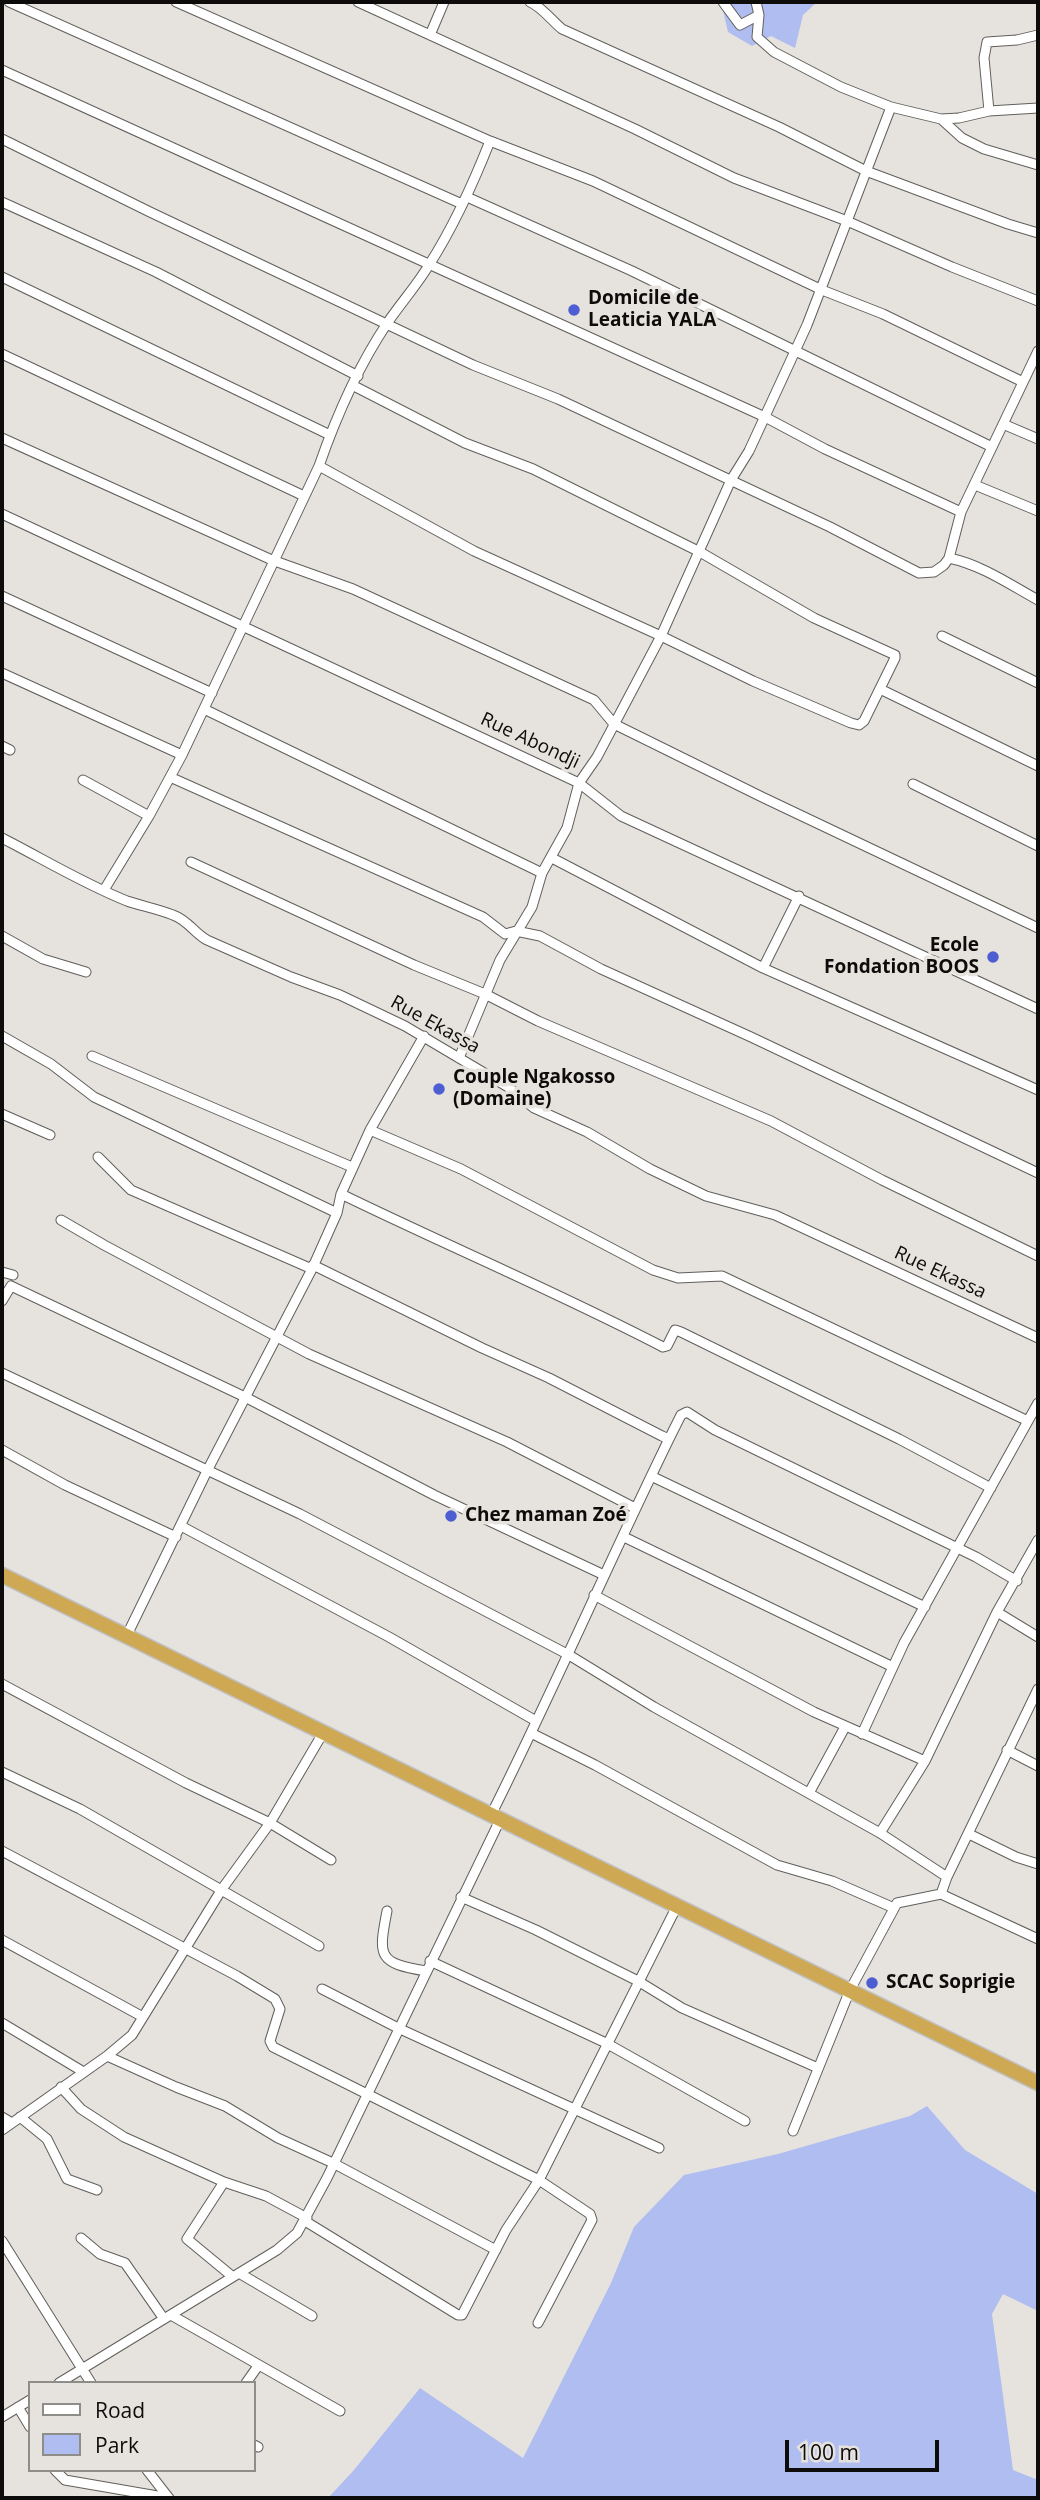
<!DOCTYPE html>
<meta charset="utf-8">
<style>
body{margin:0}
#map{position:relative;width:1040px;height:2500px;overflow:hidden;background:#e6e3de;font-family:"Open Sans",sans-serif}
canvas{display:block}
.frame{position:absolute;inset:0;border:4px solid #0d0c0b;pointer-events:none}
.legend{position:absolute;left:28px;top:2381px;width:228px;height:91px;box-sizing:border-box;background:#e6e3de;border:2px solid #8f8d8a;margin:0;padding:9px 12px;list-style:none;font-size:21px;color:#0d0c0b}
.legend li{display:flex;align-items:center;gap:14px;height:35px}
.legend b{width:35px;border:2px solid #8f8d8a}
.scale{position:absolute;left:785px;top:2440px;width:154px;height:32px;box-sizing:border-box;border:4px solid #0d0c0b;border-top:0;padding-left:9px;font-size:21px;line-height:24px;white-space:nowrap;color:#0d0c0b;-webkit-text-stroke:5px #e6e3de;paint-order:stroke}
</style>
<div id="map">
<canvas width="1040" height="2500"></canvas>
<div class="frame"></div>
<ul class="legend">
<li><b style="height:9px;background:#fff"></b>Road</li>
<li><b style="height:19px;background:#afbdf1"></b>Park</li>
</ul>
<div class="scale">100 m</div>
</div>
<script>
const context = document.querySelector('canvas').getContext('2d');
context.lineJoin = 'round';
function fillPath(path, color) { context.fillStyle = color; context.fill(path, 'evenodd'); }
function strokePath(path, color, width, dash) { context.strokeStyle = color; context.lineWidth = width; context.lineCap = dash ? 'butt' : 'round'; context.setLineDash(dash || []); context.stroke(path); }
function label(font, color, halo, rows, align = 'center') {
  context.font = font + ' "Open Sans",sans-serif'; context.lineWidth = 7; context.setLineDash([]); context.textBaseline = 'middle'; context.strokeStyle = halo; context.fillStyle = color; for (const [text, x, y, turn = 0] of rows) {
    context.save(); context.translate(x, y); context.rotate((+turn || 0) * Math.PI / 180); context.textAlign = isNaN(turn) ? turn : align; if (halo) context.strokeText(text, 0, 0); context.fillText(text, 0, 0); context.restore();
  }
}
fillPath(new Path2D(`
 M721,2H817L803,15L795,48L771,36L752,46L728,32Z
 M927,2106L965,2150L1038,2194V2311L1003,2294L992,2314L1013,2470L1038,2480V2498H328L354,2470L420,2388L523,2458L611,2283L634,2227L684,2175L778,2154L910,2116Z`), '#afbdf1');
const minor = new Path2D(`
 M9,2L462,204
 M176,2L490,141L593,181L822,290L883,314L1023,382
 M358,2L635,129L734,178L847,221L952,267L1038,301
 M530,2C542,7 552,21 562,29L779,127L866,171L1008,224L1038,233
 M723,2L740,25L759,15
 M756,2L759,15L757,37L774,52L841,87L891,107L941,119L962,138L984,149L1038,165
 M430,35L444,2
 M2,70L765,417L825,449L961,512
 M989,111L984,58L987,42L1017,40L1038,35
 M941,119L959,118L989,111L1038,108
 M2,139L150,212L473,365L558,399L830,527L919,573L934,572L944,565L949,558L961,512L1038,351
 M467,197L632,271L992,447
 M2,202L156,272L358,376
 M2,277L330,435
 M2,354L304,496
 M1003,424L1038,439
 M2,438L272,560L353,589L594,700L614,724L762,797L1038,928
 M319,466L474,551L661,636L753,681L851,723L859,725L864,721L895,658V655L814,618L700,552L533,469L465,443L354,386
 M975,485L1038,511
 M2,514L579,783L621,816L1038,1009
 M949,558C982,565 1009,584 1038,600
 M2,596L212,693
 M942,636L1038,683
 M2,673L182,755
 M880,689L1038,766
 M204,709L542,873
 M2,746L10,750
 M170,777L483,917L505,934L516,931L540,936L601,969L751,1037L1038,1173
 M83,780L149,816
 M913,784L1038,846
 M2,838C43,859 84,884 127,901C142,906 158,909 173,915C188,920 195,934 207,940L291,977L340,995L405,1026L508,1087L534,1108L587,1132L650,1169L706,1196L775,1215L1038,1338
 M552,858L763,968L1038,1090
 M191,862L414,965L485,994L538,1021L771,1121L882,1180L1038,1256
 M104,890L149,816L182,755L319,466C336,417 359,365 388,322C401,303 417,285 429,265C454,226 473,184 490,141
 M2,936L43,959L86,972
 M763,968L799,896
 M2,1036L51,1064L94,1097L337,1213
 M92,1056L352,1167
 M459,1058L500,960L532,907L542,873L567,828L579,783L597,757L661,636L731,480L749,451L807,325L891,107
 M2,1114L50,1135
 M370,1130L461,1169L653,1270L678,1278L722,1276L1028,1421
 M98,1157L131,1190L312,1269
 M341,1194C448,1246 557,1292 663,1347L667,1346L675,1330L681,1332L899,1439L991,1488
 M61,1220L104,1245L309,1354L507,1442L635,1508
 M313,1265L482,1348L549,1378L662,1436L669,1439L681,1415L687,1412L715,1430L976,1557L1017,1581
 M2,1272L13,1275
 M2,1301L11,1286L245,1397L434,1495L604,1575
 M2,1373L300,1514L569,1655L654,1707L880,1833L947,1877
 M2,1450L65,1485L176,1537
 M651,1476L925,1607
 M181,1526L389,1637L536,1721
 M624,1537L893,1667
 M594,1595L814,1712L925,1761
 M997,1612L1038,1637
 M126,1637L207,1471L312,1269L337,1213L341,1194L370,1130L424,1036
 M2,1684L186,1783L270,1823L331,1860
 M531,1733L595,1765L777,1865L832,1881L894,1908
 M862,1734L904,1643L1038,1403
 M1007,1750L1038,1766
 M2,1772L80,1809L319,1946
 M809,1793L845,1727
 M491,1815C553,1691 608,1564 669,1439
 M880,1833L925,1761L997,1612L1038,1540
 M969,1834L1016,1857L1038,1864
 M2,1851L237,1976L275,1999L280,2009L270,2041L273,2047L539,2180L590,2214L592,2220L538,2323
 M941,1894L947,1877L1038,1689
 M461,1897L536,1930L638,1981L682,2008L818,2068
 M387,1911C378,1957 378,1963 426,1971
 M2,1940L143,2017
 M430,1961L606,2043L745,2121
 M322,1989L398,2028L659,2148
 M2,2023L82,2071
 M107,2056L176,2087L225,2106L278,2138L333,2163L496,2250
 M61,2087L81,2109L124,2137L224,2182L266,2196L307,2218
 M2,2117L12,2123
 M20,2117L47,2139L67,2179L97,2190
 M2,2130L107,2056L132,2035L222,1889L270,1823L323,1733
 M793,2131L850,1990L897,1903L941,1894L1038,1939
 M224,2182L187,2239L233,2277
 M305,2221L458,2315H462L506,2230L539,2180L677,1906
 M81,2238L100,2254L125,2263L164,2319
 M2,2241L91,2383
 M239,2273L312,2316
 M171,2315L340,2411
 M59,2383L277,2250L297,2233L327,2178L500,1820
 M246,2383L258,2366
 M18,2407L30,2427
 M2,2417L30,2400
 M254,2445L258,2447
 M55,2470L65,2480L169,2498
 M147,2470L168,2497`);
const trunk = new Path2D(`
 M2,1575L1038,2083`);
strokePath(minor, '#615f5b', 11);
strokePath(trunk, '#c0c0c0', 17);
strokePath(minor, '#fff', 9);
strokePath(trunk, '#cea852', 14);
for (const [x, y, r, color] of [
 [574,310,7,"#4d5ed3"],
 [993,957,7,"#4d5ed3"],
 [439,1089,7,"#4d5ed3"],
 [451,1516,7,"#4d5ed3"],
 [872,1983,7,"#4d5ed3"]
]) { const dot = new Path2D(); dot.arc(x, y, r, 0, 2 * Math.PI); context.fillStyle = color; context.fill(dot); strokePath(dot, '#e6e3de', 2.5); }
label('bold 19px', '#0d0c0b', '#e6e3de', [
 ["Domicile de",588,299],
 ["Leaticia YALA",588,321],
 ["Ecole",979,946,"right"],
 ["Fondation BOOS",979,968,"right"],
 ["Couple Ngakosso",453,1078],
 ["(Domaine)",453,1100],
 ["Chez maman Zoé",465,1516],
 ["SCAC Soprigie",886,1983]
], 'left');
label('19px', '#0d0c0b', '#e6e3de', [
 ["Rue Abondji",530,741,25],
 ["Rue Ekassa",435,1025,29],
 ["Rue Ekassa",940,1273,25]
]);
</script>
